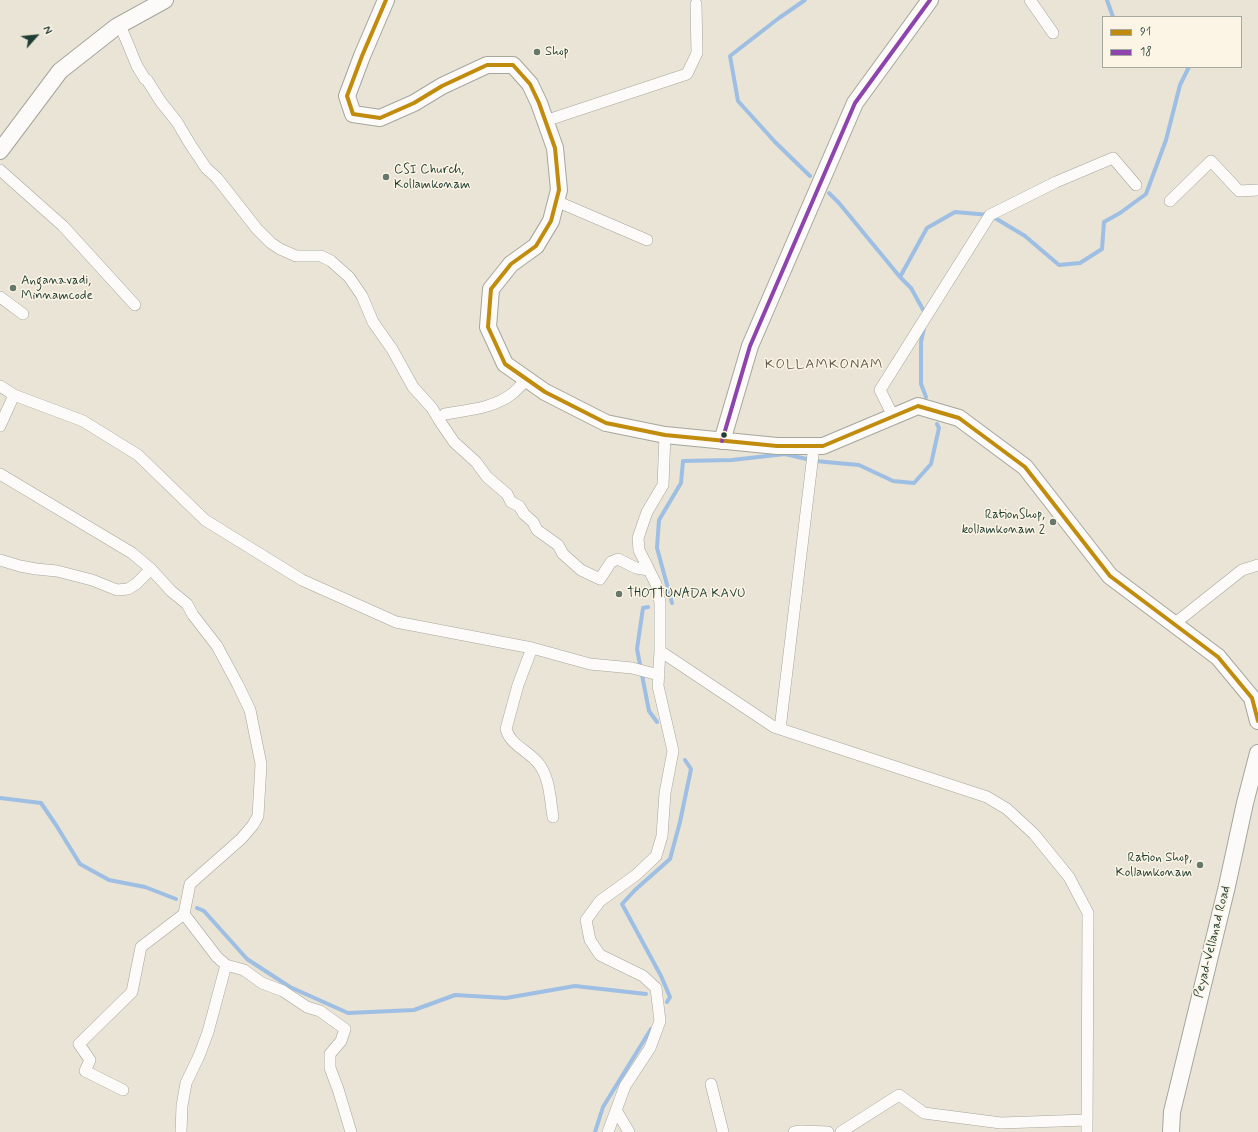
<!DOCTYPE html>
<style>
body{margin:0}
#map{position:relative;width:1258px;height:1132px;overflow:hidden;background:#e9e4d5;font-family:Mynerve,sans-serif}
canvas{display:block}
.legend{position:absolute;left:1102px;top:16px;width:140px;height:52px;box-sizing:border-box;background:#fcf5e5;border:1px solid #a4ab9e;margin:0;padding:5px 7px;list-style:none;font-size:12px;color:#1f3d34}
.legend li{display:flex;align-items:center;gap:8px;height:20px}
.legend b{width:20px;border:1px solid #a4ab9e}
.north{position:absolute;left:16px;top:16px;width:40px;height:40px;-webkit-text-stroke:3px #fcf5e5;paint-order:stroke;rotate:63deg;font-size:11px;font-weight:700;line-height:16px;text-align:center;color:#1f3d34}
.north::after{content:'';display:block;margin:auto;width:14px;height:18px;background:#1f3d34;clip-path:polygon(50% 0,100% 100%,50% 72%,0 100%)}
</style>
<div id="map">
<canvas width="1258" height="1132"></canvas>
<ul class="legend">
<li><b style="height:5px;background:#c18c0d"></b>91</li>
<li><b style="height:5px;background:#8e44ad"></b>18</li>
</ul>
<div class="north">N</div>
</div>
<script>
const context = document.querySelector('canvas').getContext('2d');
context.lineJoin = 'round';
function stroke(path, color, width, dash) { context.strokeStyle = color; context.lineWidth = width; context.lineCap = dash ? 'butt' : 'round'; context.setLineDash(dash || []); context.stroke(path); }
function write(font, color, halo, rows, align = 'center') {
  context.font = font + ' Mynerve,sans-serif'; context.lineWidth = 3; context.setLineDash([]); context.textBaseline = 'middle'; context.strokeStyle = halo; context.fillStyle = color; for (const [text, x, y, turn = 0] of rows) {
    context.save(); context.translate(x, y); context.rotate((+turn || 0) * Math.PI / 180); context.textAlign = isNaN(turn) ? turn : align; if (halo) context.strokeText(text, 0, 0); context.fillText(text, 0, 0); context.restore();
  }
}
stroke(new Path2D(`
 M 805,0 L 779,18 L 730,56 L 738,101 L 775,142 L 810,176
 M 1107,0 L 1113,17
 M 829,193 L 839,203 L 900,277
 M 926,315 L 911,288 L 900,277 L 927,228 L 955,212 L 990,215 L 1025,236 L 1059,265 L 1080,263 L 1102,249 L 1104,222 L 1120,213 L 1146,194 L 1166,140 L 1180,85 L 1189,67
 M 924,328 L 921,342 L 921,384 L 926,397
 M 672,603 L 657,548 L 659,520 L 681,483 L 683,461 L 732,460 L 785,454 L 815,461 L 859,465 L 893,481 L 914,483 L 931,464 L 939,428 L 937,424
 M 648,607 L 643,608 L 637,649 L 649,711 L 657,722
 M 0,798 L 41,803 L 56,825 L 80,864 L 109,880 L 145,887 L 176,899
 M 197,908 L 204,911 L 247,959 L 290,987 L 348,1013 L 414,1010 L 455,995 L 506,998 L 575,986 L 646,994
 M 667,1002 L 670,997 L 661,976 L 622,904 L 635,890 L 670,859 L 680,822 L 691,769 L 685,760
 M 595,1132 L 603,1107 L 651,1029`), '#9ebfe3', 4);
const minor = new Path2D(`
 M 1030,0 L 1053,33
 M 120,25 L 137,66 L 145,79 L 147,80 L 161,102 L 177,122 L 190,144 L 206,168 L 217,178 L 257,229 L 271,243 L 280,249 L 296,256 L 321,256 L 331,261 L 349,277 L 362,296 L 373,322 L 392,349 L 413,387 L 432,408 L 439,420 L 454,442 L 476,462 L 487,477 L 507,494 L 511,502 L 519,506 L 524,514 L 533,522 L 537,530 L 558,545 L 563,554 L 581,570 L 600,579 L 611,562 L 618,559 L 636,568 L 649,570
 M 545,121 L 687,74 L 697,53 L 696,4
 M 0,170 L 63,226 L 135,305
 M 556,201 L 647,240
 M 1170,201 L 1211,161 L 1239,191 L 1258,190
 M 0,297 L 23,314
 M 0,386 L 14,395 L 83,421 L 138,455 L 205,520 L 302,580 L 396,622 L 532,648 L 590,664 L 632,668 L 659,675
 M 445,414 C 468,410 495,408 513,393 C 518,389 522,384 527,379
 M 893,416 L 880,390 L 990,215 L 1056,182 L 1113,158 L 1136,185
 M 0,426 L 14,395
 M 0,474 L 132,553 L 151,569
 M 0,560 L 20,566 L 36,569 L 57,571 L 92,580 L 117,590 L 128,589 L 136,584 L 151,569 L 171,591 L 187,604 L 193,615 L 217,646 L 238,685 L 250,710 L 261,764 L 258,816 L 253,825 L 241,839 L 190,884 L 184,914 L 217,957 L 226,965 L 244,970 L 262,983 L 283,991 L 307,1007 L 320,1011 L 345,1029 L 341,1041 L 330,1054 L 330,1068 L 338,1089 L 351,1132
 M 1174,624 L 1242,570 L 1258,565
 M 532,648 L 518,685 L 506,729 C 510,745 529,751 539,764 C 550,779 550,799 553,817
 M 660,651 L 774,727 L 987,797 L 1007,809 L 1034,834 L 1069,877 L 1088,913 L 1087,1132
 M 780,729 L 814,446
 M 711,1084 L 723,1132
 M 123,1090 L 85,1071 L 90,1060 L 79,1044 L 132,992 L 141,947 L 184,914
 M 616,1110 L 629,1132
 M 181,1132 L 182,1106 L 186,1083 L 199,1056 L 208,1032 L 226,965
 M 608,1132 L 625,1086 L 650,1048 L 660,1021 L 656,988 L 643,976 L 600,955 L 590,940 L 586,920 L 600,901 L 636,875 L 656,856 L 662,836 L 665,793 L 673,751 L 658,686 L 660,651 L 660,602 L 656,584 L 639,550 L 638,538 L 647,512 L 663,485 L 665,435
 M 794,1132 L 801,1131 L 828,1132
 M 841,1132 L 899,1095 L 924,1113 L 1001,1123 L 1087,1120`);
const secondary = new Path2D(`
 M 386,0 L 362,56 L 347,96 L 353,114 L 380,118 L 414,103 L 442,86 L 487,65 L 513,65 L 530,84 L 539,103 L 555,148 L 559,190 L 551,221 L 536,246 L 511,264 L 491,289 L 488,327 L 505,364 L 545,392 L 606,423 L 665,435 L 777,446 L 823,446 L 918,406 L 959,418 L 1025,467 L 1110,576 L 1218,657 L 1252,698 L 1258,721
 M 0,151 L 60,71 L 116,27 L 165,0
 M 722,441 L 750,346 L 855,103 L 930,0
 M 1171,1132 L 1172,1112 L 1227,886 L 1245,803 L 1258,753`);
stroke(minor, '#a5a69c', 12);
stroke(secondary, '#a5a69c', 18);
stroke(minor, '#fcfbf9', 11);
stroke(secondary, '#fcfbf9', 16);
stroke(new Path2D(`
 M 386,0 L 362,56 L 347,96 L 353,114 L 380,118 L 414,103 L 442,86 L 487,65 L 513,65 L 530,84 L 539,103 L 555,148 L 559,190 L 551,221 L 536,246 L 511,264 L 491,289 L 488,327 L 505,364 L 545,392 L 606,423 L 665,435 L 777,446 L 823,446 L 918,406 L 959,418 L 1025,467 L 1110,576 L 1218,657 L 1252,698 L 1258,721`), '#c18c0d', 4);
stroke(new Path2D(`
 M 722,441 L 750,346 L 855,103 L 930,0`), '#8e44ad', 4);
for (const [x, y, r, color] of [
 [537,52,4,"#66776c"],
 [386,177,4,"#66776c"],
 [13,288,4,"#66776c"],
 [724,435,3.5,"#1f3d34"],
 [1053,522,4,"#66776c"],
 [619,594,4,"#66776c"],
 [1200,865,4,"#66776c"]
]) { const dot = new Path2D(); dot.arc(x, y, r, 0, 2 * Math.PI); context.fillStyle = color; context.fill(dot); stroke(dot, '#fcf5e5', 1.5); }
write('13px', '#1f3d34', '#fcf5e5', [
 ["Shop",545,52],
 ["CSI Church,",394,170],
 ["Kollamkonam",394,185],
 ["Anganavadi,",21,281],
 ["Minnamcode",21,296],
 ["RationShop,",1045,515,"right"],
 ["kollamkonam 2",1045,530,"right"],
 ["THOTTUNADA KAVU",627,594],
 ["Ration Shop,",1192,858,"right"],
 ["Kollamkonam",1192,873,"right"]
], 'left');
write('13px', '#1f3d34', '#fcf5e5', [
 ["Peyad-Vellanad Road",1213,942,-76]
]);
context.letterSpacing = '1px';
write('14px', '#645b4f', '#fcf5e5', [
 ["KOLLAMKONAM",824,365]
]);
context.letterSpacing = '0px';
</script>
